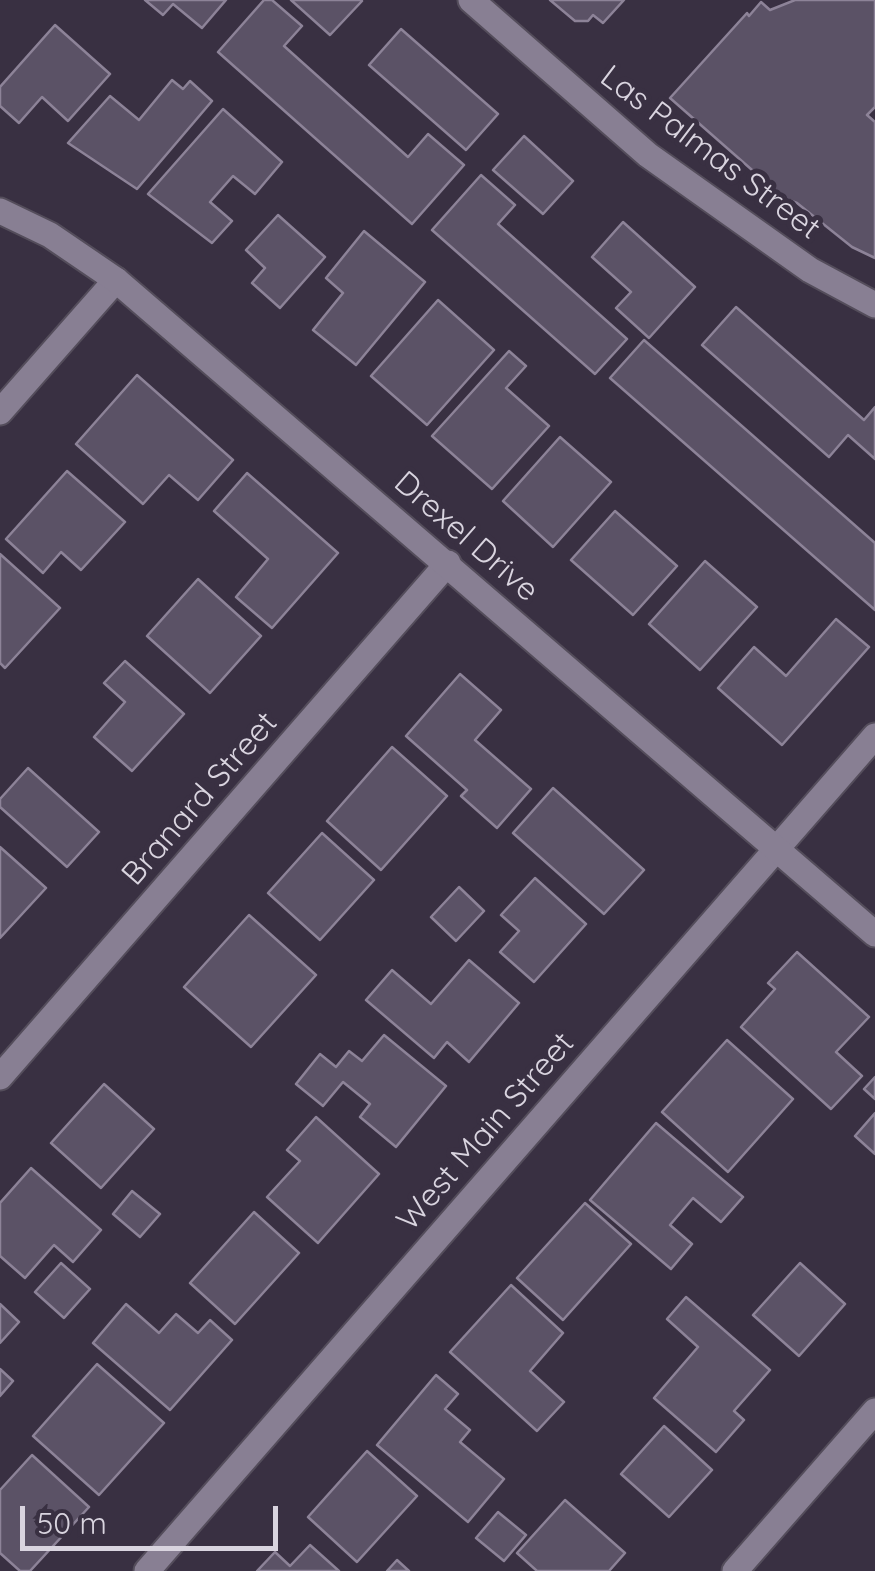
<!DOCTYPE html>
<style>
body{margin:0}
#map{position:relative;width:875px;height:1571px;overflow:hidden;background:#393042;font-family:Quicksand,sans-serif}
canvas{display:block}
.scale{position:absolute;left:20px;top:1506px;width:258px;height:45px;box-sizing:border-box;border:5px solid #d9d4df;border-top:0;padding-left:12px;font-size:30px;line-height:35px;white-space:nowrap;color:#d9d4df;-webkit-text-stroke:8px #393042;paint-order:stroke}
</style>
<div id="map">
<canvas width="875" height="1571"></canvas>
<div class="scale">50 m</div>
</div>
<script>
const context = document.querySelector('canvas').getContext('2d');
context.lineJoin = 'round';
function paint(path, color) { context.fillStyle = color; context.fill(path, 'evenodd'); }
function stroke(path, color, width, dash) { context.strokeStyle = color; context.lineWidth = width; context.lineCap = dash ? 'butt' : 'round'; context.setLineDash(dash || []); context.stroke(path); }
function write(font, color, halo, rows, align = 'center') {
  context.font = font + ' Quicksand,sans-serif'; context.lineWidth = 10; context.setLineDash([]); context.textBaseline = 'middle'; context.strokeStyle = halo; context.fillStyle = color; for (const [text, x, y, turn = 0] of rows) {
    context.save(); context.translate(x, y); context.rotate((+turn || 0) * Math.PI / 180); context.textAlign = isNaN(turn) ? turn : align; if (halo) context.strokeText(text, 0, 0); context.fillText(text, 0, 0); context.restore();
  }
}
const building = new Path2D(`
 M 145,0 L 226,0 L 202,28 L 173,4 L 163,15 Z
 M 264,0 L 272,0 L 302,26 L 284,46 L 408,157 L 428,134 L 464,165 L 412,224 L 218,52 Z
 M 291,0 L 361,0 L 362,1 L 330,35 Z
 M 550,0 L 624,0 L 603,23 L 593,15 L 588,21 L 575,21 Z
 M 795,0 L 875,0 L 875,107 L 867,115 L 875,122 L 875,258 L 852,247 L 797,203 L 784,198 L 670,98 L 747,13 L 749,16 L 761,2 L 770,10 Z
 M 55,25 L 110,74 L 68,121 L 42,97 L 19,123 L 0,106 L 0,87 Z
 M 401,29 L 498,114 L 466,150 L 369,65 Z
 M 172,80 L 183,89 L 190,81 L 212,101 L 137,189 L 68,143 L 110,96 L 139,120 Z
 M 223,109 L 282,162 L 255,194 L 233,176 L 210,202 L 232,221 L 212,243 L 148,194 Z
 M 524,136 L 573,181 L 543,214 L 493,170 Z
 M 481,175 L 515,205 L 498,224 L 627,339 L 595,374 L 432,230 Z
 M 278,215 L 325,257 L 280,308 L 252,283 L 265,268 L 246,250 Z
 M 623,222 L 695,287 L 649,338 L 616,308 L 631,292 L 592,257 Z
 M 364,231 L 425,282 L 356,365 L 313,330 L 343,293 L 326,278 Z
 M 438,300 L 494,350 L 427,425 L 371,376 Z
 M 736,307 L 864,420 L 875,407 L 875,459 L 848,435 L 829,457 L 702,345 Z
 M 644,340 L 875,543 L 875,610 L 610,378 Z
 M 509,351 L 526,366 L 506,388 L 549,426 L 492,489 L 432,436 Z
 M 137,375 L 233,460 L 198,500 L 169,475 L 143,504 L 76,444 Z
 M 560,437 L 611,482 L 553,547 L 503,501 Z
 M 67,471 L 125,522 L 81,570 L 61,552 L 43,573 L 6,539 Z
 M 247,473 L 338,553 L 272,628 L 236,597 L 268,559 L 214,511 Z
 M 615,511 L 677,566 L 633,615 L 571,560 Z
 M 0,554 L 60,608 L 5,668 L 0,663 Z
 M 705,561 L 757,607 L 700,670 L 649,624 Z
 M 198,579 L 261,636 L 210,693 L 147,636 Z
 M 836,619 L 869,647 L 782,745 L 718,688 L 754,647 L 786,676 Z
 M 125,661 L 184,714 L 132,771 L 94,737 L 125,702 L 104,683 Z
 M 460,674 L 501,710 L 475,740 L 531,789 L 497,828 L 461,796 L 467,790 L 406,736 Z
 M 392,747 L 447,796 L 381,870 L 327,821 Z
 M 28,768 L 99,832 L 67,867 L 0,807 L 0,799 Z
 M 553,788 L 644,870 L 604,914 L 513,833 Z
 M 322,833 L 374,880 L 320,940 L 268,893 Z
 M 0,847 L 46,888 L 0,938 Z
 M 535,878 L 586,924 L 534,982 L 500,952 L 519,931 L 501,915 Z
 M 459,887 L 484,911 L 456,941 L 431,917 Z
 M 249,915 L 316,975 L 251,1047 L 184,987 Z
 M 797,952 L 869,1017 L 836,1052 L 862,1076 L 831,1109 L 741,1027 L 775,989 L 768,983 Z
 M 469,960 L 519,1003 L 469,1062 L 447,1042 L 434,1058 L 366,1000 L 392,970 L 431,1004 Z
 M 384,1035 L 446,1086 L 396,1147 L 360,1117 L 370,1104 L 343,1082 L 323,1106 L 296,1084 L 320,1054 L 336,1067 L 349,1051 L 362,1061 Z
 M 727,1040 L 793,1099 L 728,1172 L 662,1112 Z
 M 875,1077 L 875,1099 L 864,1089 Z
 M 104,1084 L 154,1129 L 101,1188 L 51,1143 Z
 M 875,1113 L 875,1154 L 855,1136 Z
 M 316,1117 L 379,1174 L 318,1243 L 267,1197 L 300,1161 L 287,1150 Z
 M 656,1123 L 743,1197 L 721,1222 L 693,1198 L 670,1225 L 692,1244 L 671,1269 L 590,1200 Z
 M 31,1168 L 101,1230 L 73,1262 L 54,1245 L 25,1278 L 0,1256 L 0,1203 Z
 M 132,1191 L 160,1214 L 140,1237 L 113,1214 Z
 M 585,1203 L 631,1244 L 563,1320 L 517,1278 Z
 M 254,1212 L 299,1253 L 235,1324 L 190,1283 Z
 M 61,1263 L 90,1289 L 64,1318 L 35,1292 Z
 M 800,1263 L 845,1304 L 799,1356 L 753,1315 Z
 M 511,1285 L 563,1333 L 530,1371 L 564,1402 L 537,1431 L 450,1352 Z
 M 686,1297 L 770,1370 L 734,1411 L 744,1420 L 716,1452 L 654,1398 L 698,1347 L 667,1319 Z
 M 0,1304 L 19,1322 L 0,1343 Z
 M 126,1304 L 159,1333 L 176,1314 L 198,1333 L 210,1320 L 232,1340 L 170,1410 L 93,1343 Z
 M 97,1364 L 164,1423 L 99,1495 L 33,1436 Z
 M 0,1369 L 13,1381 L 0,1396 Z
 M 436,1375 L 458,1394 L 445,1409 L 470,1430 L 460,1442 L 504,1479 L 468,1522 L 377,1445 Z
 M 664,1426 L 712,1470 L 669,1517 L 621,1474 Z
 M 367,1451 L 417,1496 L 357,1562 L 308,1517 Z
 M 32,1455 L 89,1507 L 30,1571 L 20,1571 L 0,1553 L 0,1490 Z
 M 565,1500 L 625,1553 L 609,1571 L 537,1571 L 517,1553 Z
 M 498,1512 L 526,1535 L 504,1561 L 476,1538 Z
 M 310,1545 L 339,1571 L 257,1571 L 275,1552 L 290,1566 Z
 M 397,1560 L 409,1571 L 387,1571 Z`);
paint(building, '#5b5266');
stroke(building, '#8d8398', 2.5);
const minor = new Path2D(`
 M 471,0 L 648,155 L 810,270 L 875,305
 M 0,412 L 116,280
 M 0,1077 L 448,563
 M 147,1571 L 875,736
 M 735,1571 L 875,1411`);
const tertiary = new Path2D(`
 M 0,211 L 50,235 L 116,280 L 875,934`);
stroke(minor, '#544d5b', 29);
stroke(tertiary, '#544d5b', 29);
stroke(minor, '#887f93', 25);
stroke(tertiary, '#887f93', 25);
write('32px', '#d9d4df', '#393042', [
 ["Las Palmas Street",710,153,37],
 ["Drexel Drive",466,537,41],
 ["Branard Street",200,799,-49],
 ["West Main Street",486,1132,-49]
]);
</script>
